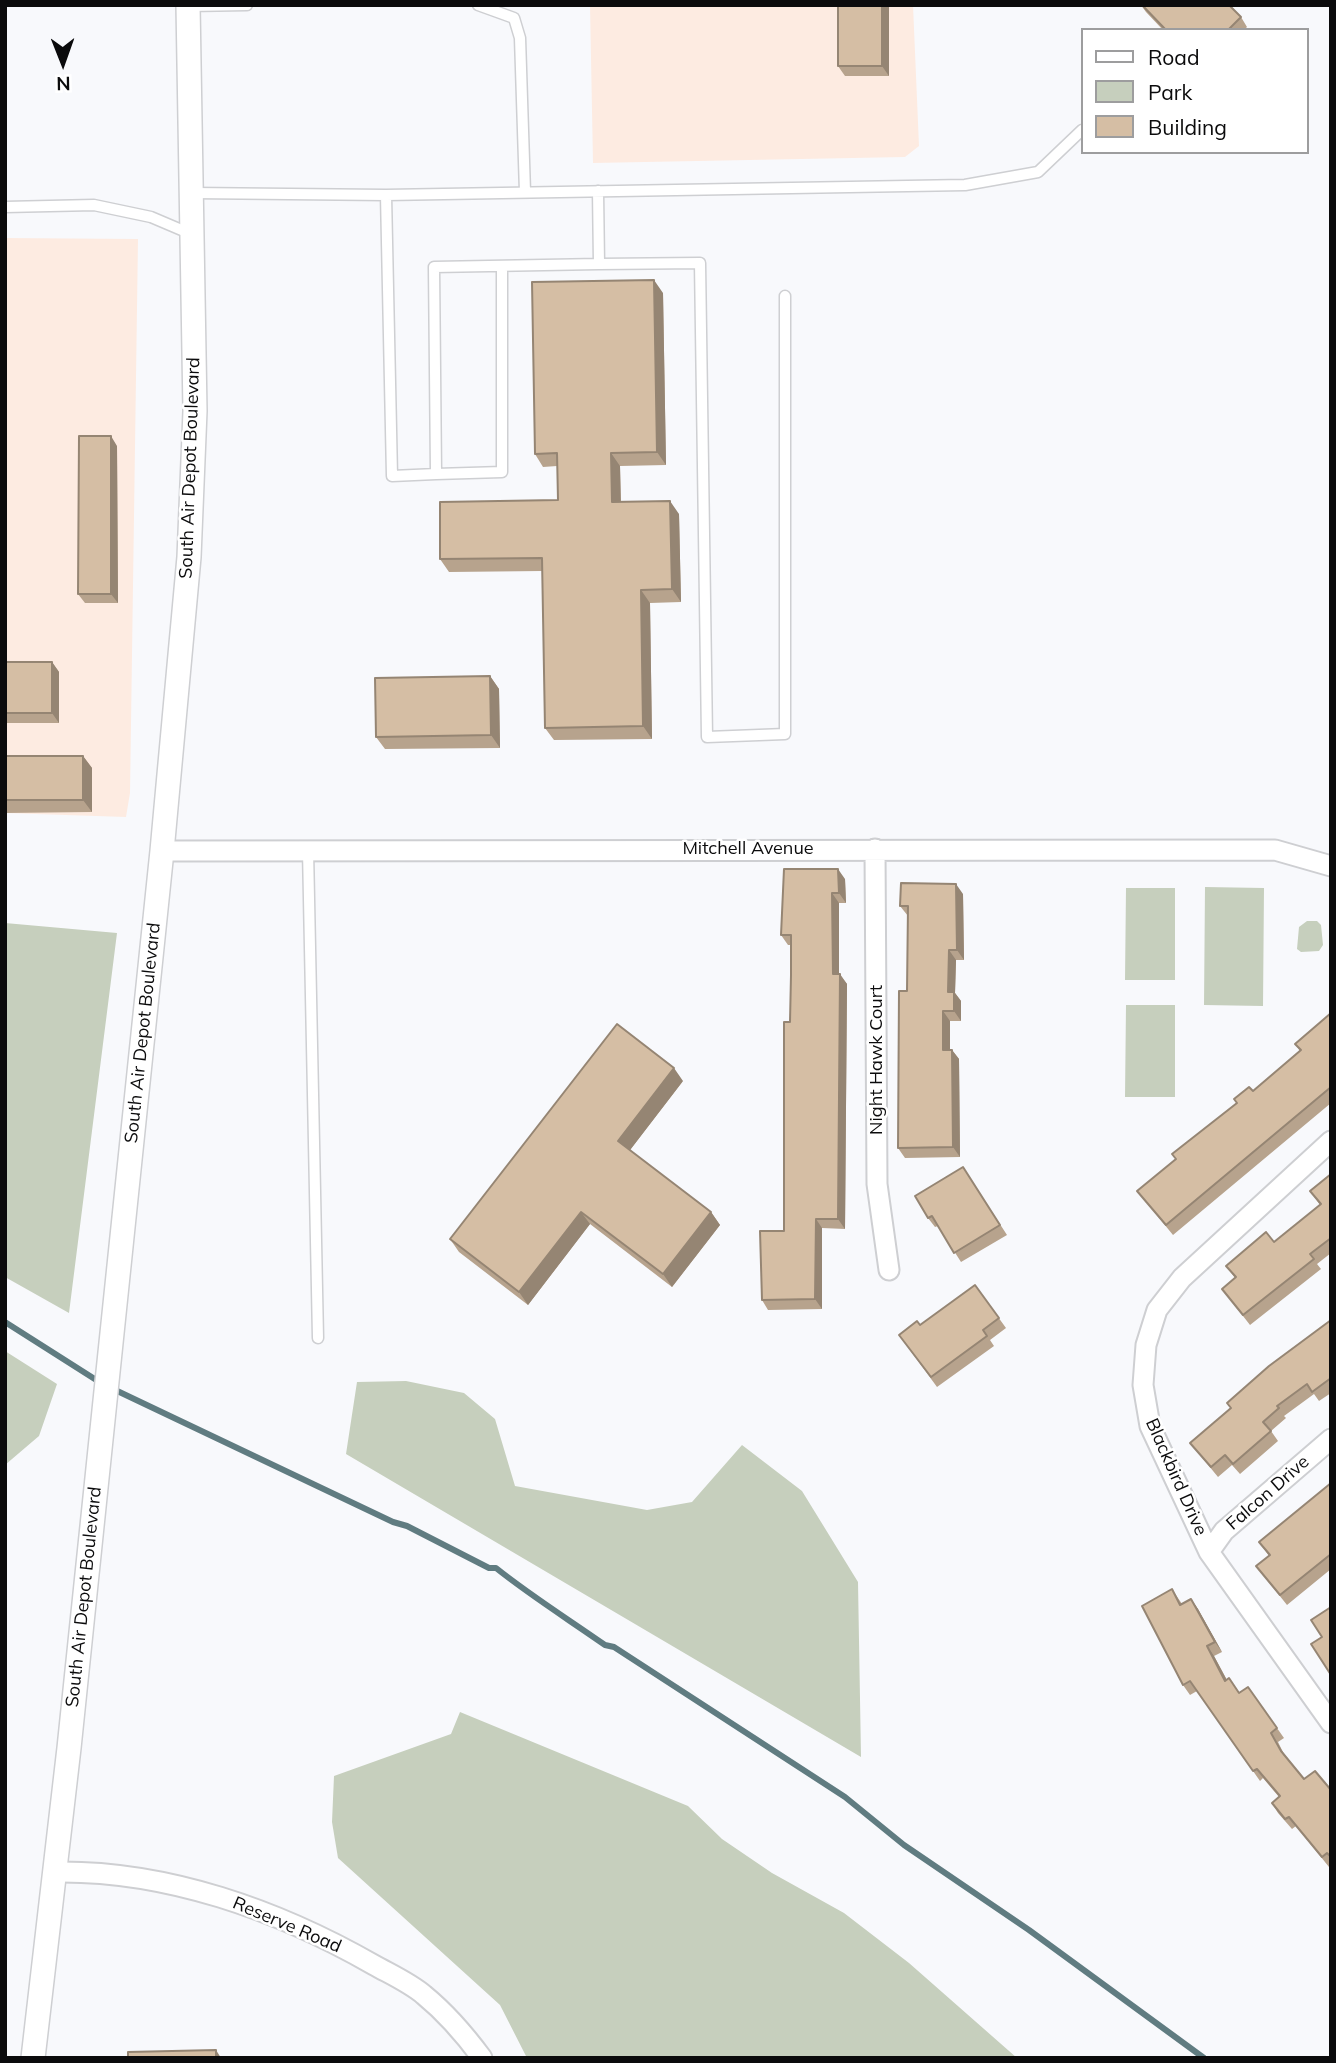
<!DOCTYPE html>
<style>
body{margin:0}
#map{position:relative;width:1336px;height:2063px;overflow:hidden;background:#f8f9fc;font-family:Mulish,sans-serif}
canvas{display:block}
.frame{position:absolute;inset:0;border:7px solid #0b0b0c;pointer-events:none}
.legend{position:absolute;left:1081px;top:28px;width:228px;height:126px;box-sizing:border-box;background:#fff;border:2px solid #9d9d9e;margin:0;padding:9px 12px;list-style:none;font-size:21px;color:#0b0b0c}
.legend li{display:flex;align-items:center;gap:14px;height:35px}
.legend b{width:35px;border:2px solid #9d9d9e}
.north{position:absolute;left:28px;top:28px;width:70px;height:70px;-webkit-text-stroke:5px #fff;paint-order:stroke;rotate:179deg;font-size:19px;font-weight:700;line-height:28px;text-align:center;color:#0b0b0c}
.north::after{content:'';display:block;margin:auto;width:24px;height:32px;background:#0b0b0c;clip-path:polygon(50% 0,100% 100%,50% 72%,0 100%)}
</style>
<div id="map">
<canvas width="1336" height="2063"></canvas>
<div class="frame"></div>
<ul class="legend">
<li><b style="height:9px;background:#fff"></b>Road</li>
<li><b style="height:19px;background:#c6cfbd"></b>Park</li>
<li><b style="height:19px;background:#d5bea4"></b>Building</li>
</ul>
<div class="north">N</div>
</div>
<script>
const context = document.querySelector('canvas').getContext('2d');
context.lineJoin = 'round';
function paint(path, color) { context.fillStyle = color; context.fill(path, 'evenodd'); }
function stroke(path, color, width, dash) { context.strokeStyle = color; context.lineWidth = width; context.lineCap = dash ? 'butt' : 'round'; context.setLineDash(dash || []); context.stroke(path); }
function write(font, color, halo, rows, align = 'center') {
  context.font = font + ' Mulish,sans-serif'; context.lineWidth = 5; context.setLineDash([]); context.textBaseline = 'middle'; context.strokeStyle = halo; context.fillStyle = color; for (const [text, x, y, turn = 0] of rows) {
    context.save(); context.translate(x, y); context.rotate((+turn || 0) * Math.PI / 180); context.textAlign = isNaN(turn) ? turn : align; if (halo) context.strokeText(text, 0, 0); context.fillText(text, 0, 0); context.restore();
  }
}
paint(new Path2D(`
 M 590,5 L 913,5 L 919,146 L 905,157 L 593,163 Z
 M 5,238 L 138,239 L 130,793 L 126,817 L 5,813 Z`), '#fdebe1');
paint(new Path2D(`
 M 1205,887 L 1264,888 L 1263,1006 L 1204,1005 Z
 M 1126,888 L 1175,888 L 1175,980 L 1125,980 Z
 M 1307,921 L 1317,921 L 1321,925 L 1323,945 L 1319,951 L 1301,952 L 1297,949 L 1299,927 Z
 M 5,923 L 117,933 L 69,1313 L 5,1277 Z
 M 1126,1005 L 1175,1005 L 1175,1097 L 1125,1097 Z
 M 5,1351 L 57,1384 L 39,1436 L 5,1465 Z
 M 406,1381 L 464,1393 L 495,1419 L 515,1486 L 647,1510 L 692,1502 L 742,1445 L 802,1491 L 858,1582 L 861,1757 L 346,1454 L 357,1382 Z
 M 460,1712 L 688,1806 L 722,1839 L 772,1873 L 844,1913 L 909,1963 L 1017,2058 L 527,2058 L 500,2005 L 338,1858 L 332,1822 L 334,1776 L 451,1734 Z`), '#c6cfbd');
stroke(new Path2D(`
 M 5,1322 L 101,1383
 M 111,1388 L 393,1522 L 407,1526 L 489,1568 L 496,1568 C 531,1596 568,1619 605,1645 L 614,1647 L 845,1797 L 904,1845 L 1029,1930 L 1204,2058`), '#607c81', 6);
const service = new Path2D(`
 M 478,5 L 514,18 L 520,38 L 525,192
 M 188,6 L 247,5
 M 192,193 L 386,195 L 965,185 L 1038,172 L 1082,130
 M 386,195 L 392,476 L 436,474 L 434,267 L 599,264 L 598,191
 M 5,207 L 94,205 L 151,217 L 191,234
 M 599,264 L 700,263 L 707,737 L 785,734 L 785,296
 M 436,474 L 502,472 L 502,266
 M 308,850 L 318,1338`);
const minor = new Path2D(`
 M 875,849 L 877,1184 L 889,1270
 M 162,851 L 1275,850 L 1331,866
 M 1331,1141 L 1182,1278 L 1157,1310 L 1146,1345 L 1143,1385 L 1150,1426 L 1209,1552 L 1331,1723
 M 1209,1552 L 1224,1531 L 1331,1439
 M 54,1872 C 166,1870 278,1910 374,1965 C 390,1974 410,1983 424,1995 C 446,2013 465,2035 482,2058`);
const tertiary = new Path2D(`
 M 33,2058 L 69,1748 L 162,851 L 189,557 L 195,411 L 188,5`);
stroke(service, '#cecfd2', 13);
stroke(minor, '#cecfd2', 23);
stroke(tertiary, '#cecfd2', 26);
stroke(service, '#fff', 10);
stroke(minor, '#fff', 19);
stroke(tertiary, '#fff', 23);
paint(new Path2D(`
 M 889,5 L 889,76 L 845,76 L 838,66 Z
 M 1141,5 L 1229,5 L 1241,17 L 1247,27 L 1244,30 L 1163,30 L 1146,12 Z
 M 663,293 L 666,465 L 620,466 L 621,502 L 679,514 L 681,602 L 650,603 L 652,739 L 554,740 L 545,728 L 542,571 L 449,572 L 440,559 L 558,500 L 557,466 L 543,467 L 535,454 Z
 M 117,446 L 118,603 L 85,603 L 78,594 Z
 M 5,662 L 52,662 L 59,672 L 59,723 L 5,723 Z
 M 490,676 L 499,689 L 500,748 L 385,749 L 376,737 Z
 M 5,756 L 83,756 L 92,768 L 92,812 L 5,813 Z
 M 845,879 L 846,903 L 839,903 L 839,974 L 847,984 L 845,1229 L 822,1228 L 822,1309 L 768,1310 L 762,1300 L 784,1231 L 791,975 L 791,945 L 788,945 L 781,935 Z
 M 963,894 L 964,960 L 956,960 L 955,993 L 961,1001 L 961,1021 L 950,1021 L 950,1050 L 952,1050 L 959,1059 L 960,1157 L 905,1158 L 898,1148 L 907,991 L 908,916 L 900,906 Z
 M 1331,1013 L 1331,1103 L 1173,1235 L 1137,1191 L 1176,1159 L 1300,1051 L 1295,1044 Z
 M 683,1081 L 630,1150 L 711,1212 L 720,1225 L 672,1287 L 590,1224 L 528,1305 L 459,1252 L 450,1239 Z
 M 963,1167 L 1007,1235 L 961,1262 L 938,1226 L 935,1227 L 928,1218 Z
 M 1331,1174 L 1331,1253 L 1317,1264 L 1321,1269 L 1250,1325 L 1222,1289 L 1235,1278 L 1226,1266 L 1274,1242 L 1320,1205 L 1310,1191 Z
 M 975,1285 L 1006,1328 L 990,1340 L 994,1346 L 937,1387 L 899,1335 L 920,1325 Z
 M 1331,1320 L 1331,1393 L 1319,1401 L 1314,1394 L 1284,1416 L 1286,1418 L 1271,1431 L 1278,1441 L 1240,1474 L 1232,1465 L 1218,1477 L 1190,1443 L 1231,1408 L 1227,1403 Z
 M 1331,1483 L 1331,1569 L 1287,1605 L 1256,1566 L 1269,1556 L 1259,1542 Z
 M 1172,1589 L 1182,1604 L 1191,1599 L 1198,1609 L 1222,1652 L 1214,1656 L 1227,1680 L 1239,1693 L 1248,1687 L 1284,1738 L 1278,1742 L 1285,1756 L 1304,1779 L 1331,1790 L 1331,1865 L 1329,1867 L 1296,1826 L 1292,1829 L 1278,1813 L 1272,1803 L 1279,1797 L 1263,1778 L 1260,1781 L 1197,1691 L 1190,1695 L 1183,1685 Z`), '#b7a38d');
paint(new Path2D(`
 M 882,5 L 889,5 L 889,76 L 882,66 Z
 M 654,280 L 663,293 L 666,465 L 657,452 Z
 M 111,436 L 117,446 L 118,603 L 111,594 Z
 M 611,453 L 620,466 L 621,515 L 612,502 Z
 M 670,501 L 679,514 L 681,602 L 672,589 Z
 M 641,590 L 650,603 L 652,739 L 643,726 Z
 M 52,662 L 59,672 L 59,723 L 52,713 Z
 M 490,676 L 499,689 L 500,748 L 491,735 Z
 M 83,756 L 92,768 L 92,812 L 83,800 Z
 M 838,869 L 845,879 L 846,903 L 839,893 Z
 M 956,884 L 963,894 L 964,960 L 957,950 Z
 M 832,893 L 839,903 L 839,984 L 833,974 Z
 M 949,950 L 956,960 L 955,993 L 961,1001 L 961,1021 L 954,1011 L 948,992 Z
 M 840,974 L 847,984 L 845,1229 L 838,1219 Z
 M 943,1011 L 950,1021 L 950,1059 L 943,1050 Z
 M 952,1050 L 959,1059 L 960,1157 L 953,1147 Z
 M 674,1068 L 683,1081 L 627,1154 L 618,1141 Z
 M 581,1212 L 590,1224 L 528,1305 L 519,1292 Z
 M 711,1212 L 720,1225 L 672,1287 L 663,1274 Z
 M 816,1219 L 822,1228 L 822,1309 L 815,1299 Z
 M 1191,1599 L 1198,1609 L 1222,1652 L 1215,1642 Z
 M 1207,1646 L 1214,1656 L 1232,1690 L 1225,1681 Z
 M 216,2050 L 221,2058 L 216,2058 Z`), '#958573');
const building = new Path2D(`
 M 838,5 L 882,5 L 882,66 L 838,66 Z
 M 1142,5 L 1229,5 L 1241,17 L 1228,30 L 1166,30 Z
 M 654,280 L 657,452 L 611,453 L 612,502 L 670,501 L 672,589 L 641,590 L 643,726 L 545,728 L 542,558 L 440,559 L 440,502 L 558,500 L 557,453 L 535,454 L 532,282 Z
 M 79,436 L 111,436 L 111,594 L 78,594 Z
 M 5,662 L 52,662 L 52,713 L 5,713 Z
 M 490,676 L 491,735 L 376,737 L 375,678 Z
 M 5,756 L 83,756 L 83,800 L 5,800 Z
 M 784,869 L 838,869 L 839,893 L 832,893 L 833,974 L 840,974 L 838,1219 L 816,1219 L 815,1299 L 762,1300 L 760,1231 L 784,1231 L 784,1022 L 790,1022 L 791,975 L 791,935 L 781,935 Z
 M 901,883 L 956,884 L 957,950 L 949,950 L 948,992 L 954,992 L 954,1011 L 943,1011 L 943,1050 L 952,1050 L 953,1147 L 898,1148 L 899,991 L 907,991 L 908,906 L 900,906 Z
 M 1331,1013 L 1331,1087 L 1166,1225 L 1137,1191 L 1176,1159 L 1172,1154 L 1237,1103 L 1234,1099 L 1249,1087 L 1253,1091 L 1301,1050 L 1295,1044 Z
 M 617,1024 L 674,1068 L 618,1141 L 711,1212 L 663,1274 L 581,1212 L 519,1292 L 450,1239 Z
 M 963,1167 L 1000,1225 L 954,1253 L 932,1216 L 928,1218 L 915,1196 Z
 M 1331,1174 L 1331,1238 L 1310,1254 L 1314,1259 L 1243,1315 L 1222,1289 L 1236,1277 L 1226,1266 L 1266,1232 L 1274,1242 L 1321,1204 L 1310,1191 Z
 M 975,1285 L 999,1318 L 983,1330 L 987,1336 L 931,1377 L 899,1335 L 917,1321 L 920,1325 Z
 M 1331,1320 L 1331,1378 L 1312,1392 L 1307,1384 L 1277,1406 L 1279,1408 L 1263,1422 L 1271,1431 L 1233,1464 L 1225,1455 L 1211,1467 L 1190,1443 L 1231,1408 L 1227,1403 L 1269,1366 Z
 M 1331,1483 L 1331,1554 L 1280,1595 L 1256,1566 L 1270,1555 L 1259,1542 Z
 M 1172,1589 L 1180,1605 L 1191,1599 L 1215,1642 L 1207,1646 L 1225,1681 L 1229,1678 L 1239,1693 L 1248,1687 L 1277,1728 L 1271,1733 L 1281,1751 L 1304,1779 L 1315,1771 L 1331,1790 L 1331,1857 L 1327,1853 L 1322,1857 L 1289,1817 L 1285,1819 L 1272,1803 L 1280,1796 L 1257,1769 L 1253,1771 L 1190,1681 L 1183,1685 L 1142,1606 Z
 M 1331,1607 L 1331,1675 L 1311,1644 L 1322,1637 L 1311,1620 Z
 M 216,2050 L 216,2058 L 128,2058 L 128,2052 Z`);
paint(building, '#d5bea4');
stroke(building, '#958573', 2);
write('18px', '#0b0b0c', '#fff', [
 ["South Air Depot Boulevard",190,468,-88],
 ["Mitchell Avenue",748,849],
 ["South Air Depot Boulevard",143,1033,-84],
 ["Night Hawk Court",877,1060,-90],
 ["Blackbird Drive",1176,1477,66],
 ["Falcon Drive",1268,1493,-41],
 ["South Air Depot Boulevard",84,1597,-84],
 ["Reserve Road",287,1925,23]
]);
</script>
